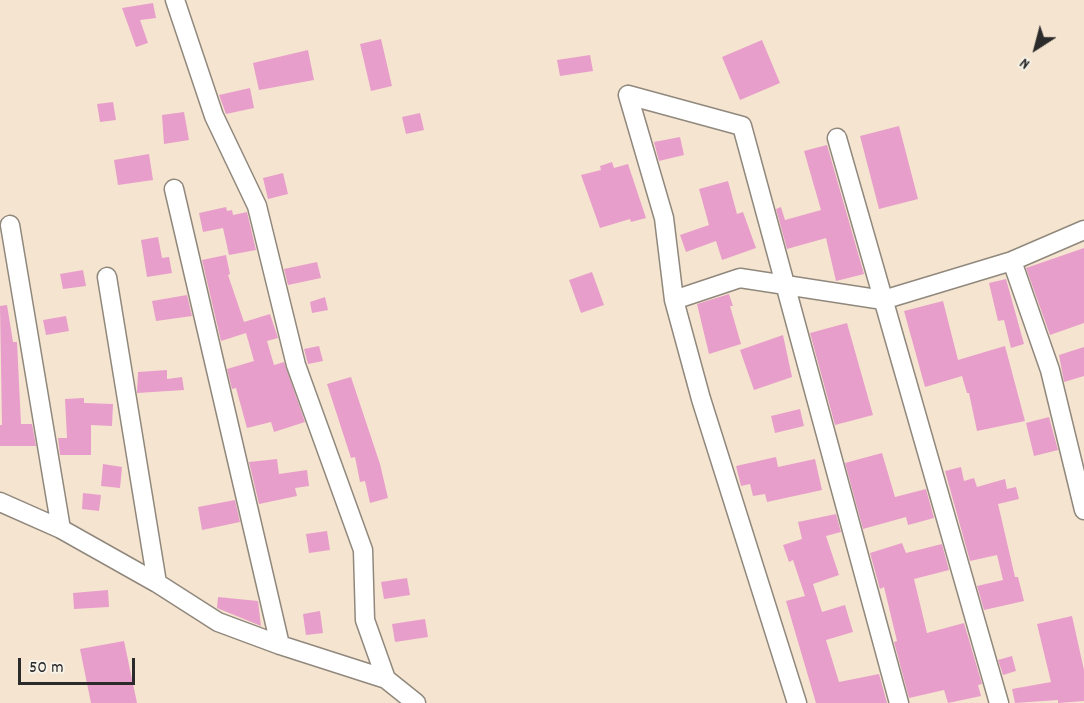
<!DOCTYPE html>
<style>
body{margin:0}
#map{position:relative;width:1084px;height:703px;overflow:hidden;background:#f5e4cf;font-family:Dekko,sans-serif}
canvas{display:block}
.north{position:absolute;left:1006px;top:18px;width:60px;height:60px;-webkit-text-stroke:4px #f7f3e8;paint-order:stroke;rotate:216deg;font-size:16px;font-weight:700;line-height:24px;text-align:center;color:#2b2b2b}
.north::after{content:'';display:block;margin:auto;width:21px;height:27px;background:#2b2b2b;clip-path:polygon(50% 0,100% 100%,50% 72%,0 100%)}
.scale{position:absolute;left:18px;top:658px;width:117px;height:27px;box-sizing:border-box;border:3px solid #2b2b2b;border-top:0;padding-left:8px;font-size:18px;line-height:21px;white-space:nowrap;color:#2b2b2b;-webkit-text-stroke:4px #f7f3e8;paint-order:stroke}
</style>
<div id="map">
<canvas width="1084" height="703"></canvas>
<div class="north">N</div>
<div class="scale">50 m</div>
</div>
<script>
const context = document.querySelector('canvas').getContext('2d');
context.lineJoin = 'round';
function paint(path, color) { context.fillStyle = color; context.fill(path, 'evenodd'); }
function stroke(path, color, width, dash) { context.strokeStyle = color; context.lineWidth = width; context.lineCap = dash ? 'butt' : 'round'; context.setLineDash(dash || []); context.stroke(path); }
paint(new Path2D(`
 M 153,3 L 156,18 L 140,20 L 148,43 L 136,47 L 122,8 Z
 M 381,39 L 392,86 L 371,91 L 360,44 Z
 M 762,40 L 780,83 L 740,100 L 722,57 Z
 M 308,50 L 314,80 L 259,90 L 253,63 Z
 M 590,55 L 593,71 L 560,76 L 557,60 Z
 M 250,88 L 254,108 L 226,114 L 219,95 Z
 M 113,102 L 116,120 L 100,122 L 97,104 Z
 M 184,112 L 189,140 L 164,144 L 162,115 Z
 M 420,113 L 424,130 L 406,134 L 402,117 Z
 M 899,126 L 918,199 L 879,209 L 860,136 Z
 M 680,137 L 684,155 L 659,161 L 654,142 Z
 M 827,145 L 864,274 L 836,281 L 826,238 L 787,249 L 776,209 L 781,207 L 785,220 L 821,210 L 804,151 Z
 M 149,154 L 153,180 L 118,185 L 114,160 Z
 M 612,162 L 614,168 L 628,164 L 646,218 L 631,222 L 630,219 L 600,228 L 581,175 L 601,170 L 600,166 Z
 M 283,173 L 288,194 L 268,199 L 263,178 Z
 M 728,181 L 737,214 L 743,212 L 756,248 L 722,260 L 716,241 L 686,252 L 680,235 L 709,225 L 699,189 Z
 M 226,207 L 227,211 L 232,210 L 233,215 L 247,212 L 256,250 L 229,255 L 223,228 L 203,232 L 199,213 Z
 M 158,237 L 162,258 L 169,257 L 172,273 L 147,277 L 141,240 Z
 M 1084,248 L 1084,323 L 1050,335 L 1026,268 Z
 M 226,255 L 230,274 L 228,275 L 244,322 L 270,314 L 278,338 L 267,341 L 274,365 L 284,362 L 305,422 L 274,432 L 271,422 L 247,428 L 236,388 L 232,389 L 227,369 L 254,361 L 246,333 L 221,341 L 202,260 Z
 M 317,262 L 321,278 L 288,285 L 284,269 Z
 M 83,270 L 86,286 L 63,289 L 60,274 Z
 M 592,272 L 604,305 L 581,313 L 569,280 Z
 M 1006,279 L 1024,344 L 1011,348 L 1004,320 L 998,321 L 989,283 Z
 M 729,294 L 733,306 L 730,306 L 741,344 L 709,354 L 697,304 Z
 M 187,295 L 192,316 L 156,321 L 152,301 Z
 M 325,297 L 328,310 L 312,313 L 310,302 Z
 M 943,301 L 958,360 L 1005,346 L 1025,421 L 977,431 L 969,393 L 967,393 L 962,376 L 925,387 L 904,311 Z
 M 7,305 L 13,342 L 17,342 L 21,424 L 32,424 L 36,446 L 0,446 L 0,425 L 2,425 L 0,306 Z
 M 66,316 L 69,331 L 46,335 L 43,320 Z
 M 847,323 L 873,415 L 835,425 L 810,333 Z
 M 783,335 L 792,377 L 754,390 L 740,350 Z
 M 319,346 L 323,361 L 308,364 L 304,349 Z
 M 1084,347 L 1084,376 L 1064,382 L 1059,355 Z
 M 167,370 L 167,379 L 182,377 L 184,390 L 137,393 L 138,372 Z
 M 351,377 L 380,464 L 388,498 L 370,503 L 365,481 L 360,482 L 355,457 L 351,458 L 327,384 Z
 M 84,398 L 84,403 L 113,404 L 112,426 L 91,425 L 91,455 L 60,455 L 58,438 L 67,438 L 65,399 Z
 M 800,409 L 804,426 L 775,433 L 771,416 Z
 M 1049,417 L 1058,450 L 1034,456 L 1026,423 Z
 M 882,453 L 895,497 L 926,489 L 934,518 L 908,525 L 906,517 L 863,529 L 845,463 Z
 M 776,457 L 778,467 L 815,459 L 822,490 L 767,502 L 765,494 L 753,496 L 750,484 L 741,486 L 736,466 Z
 M 277,459 L 279,474 L 307,470 L 309,486 L 295,488 L 297,496 L 259,504 L 249,462 Z
 M 103,464 L 122,467 L 120,488 L 101,486 Z
 M 961,467 L 964,481 L 974,478 L 977,487 L 1005,479 L 1007,489 L 1016,487 L 1019,499 L 998,504 L 1015,577 L 1018,577 L 1024,601 L 984,610 L 977,586 L 1003,580 L 997,555 L 970,561 L 945,471 Z
 M 83,493 L 101,495 L 99,511 L 82,509 Z
 M 235,500 L 240,522 L 202,530 L 198,507 Z
 M 836,514 L 841,532 L 826,536 L 839,575 L 813,584 L 822,612 L 845,605 L 853,632 L 826,640 L 839,682 L 879,674 L 887,703 L 816,703 L 786,601 L 805,596 L 793,560 L 789,562 L 783,545 L 802,539 L 798,522 Z
 M 327,531 L 330,550 L 309,553 L 306,534 Z
 M 902,543 L 906,553 L 942,544 L 949,570 L 914,579 L 927,633 L 964,623 L 982,684 L 978,685 L 981,696 L 948,703 L 944,690 L 909,698 L 894,642 L 897,641 L 884,587 L 880,589 L 870,553 Z
 M 407,578 L 410,595 L 384,599 L 381,582 Z
 M 108,590 L 109,607 L 74,609 L 73,593 Z
 M 218,597 L 258,601 L 261,626 L 217,608 Z
 M 320,611 L 323,633 L 306,635 L 303,614 Z
 M 1072,616 L 1084,670 L 1084,701 L 1058,703 L 1058,700 L 1015,703 L 1012,689 L 1051,682 L 1037,624 Z
 M 425,619 L 428,637 L 395,642 L 392,624 Z
 M 124,641 L 137,703 L 91,703 L 80,649 Z
 M 1012,656 L 1016,671 L 1003,675 L 998,660 Z`), '#e89ecb');
const street = new Path2D(`
 M 175,0 L 214,116 L 257,206 L 296,365 L 363,550 L 365,620 L 386,679
 M 628,95 L 742,126 L 899,703
 M 628,95 L 664,218 L 674,300 L 701,399 L 797,703
 M 837,138 L 999,703
 M 174,189 L 280,645
 M 10,225 L 61,529
 M 1012,261 L 1050,370 L 1084,510
 M 107,277 L 157,583
 M 674,300 L 740,278 L 883,300 L 1012,261 L 1084,230
 M 0,502 L 61,529 L 157,583 L 218,622 L 280,645 L 386,679 L 416,703`);
stroke(street, '#90887d', 21);
stroke(street, '#fff', 18);
</script>
